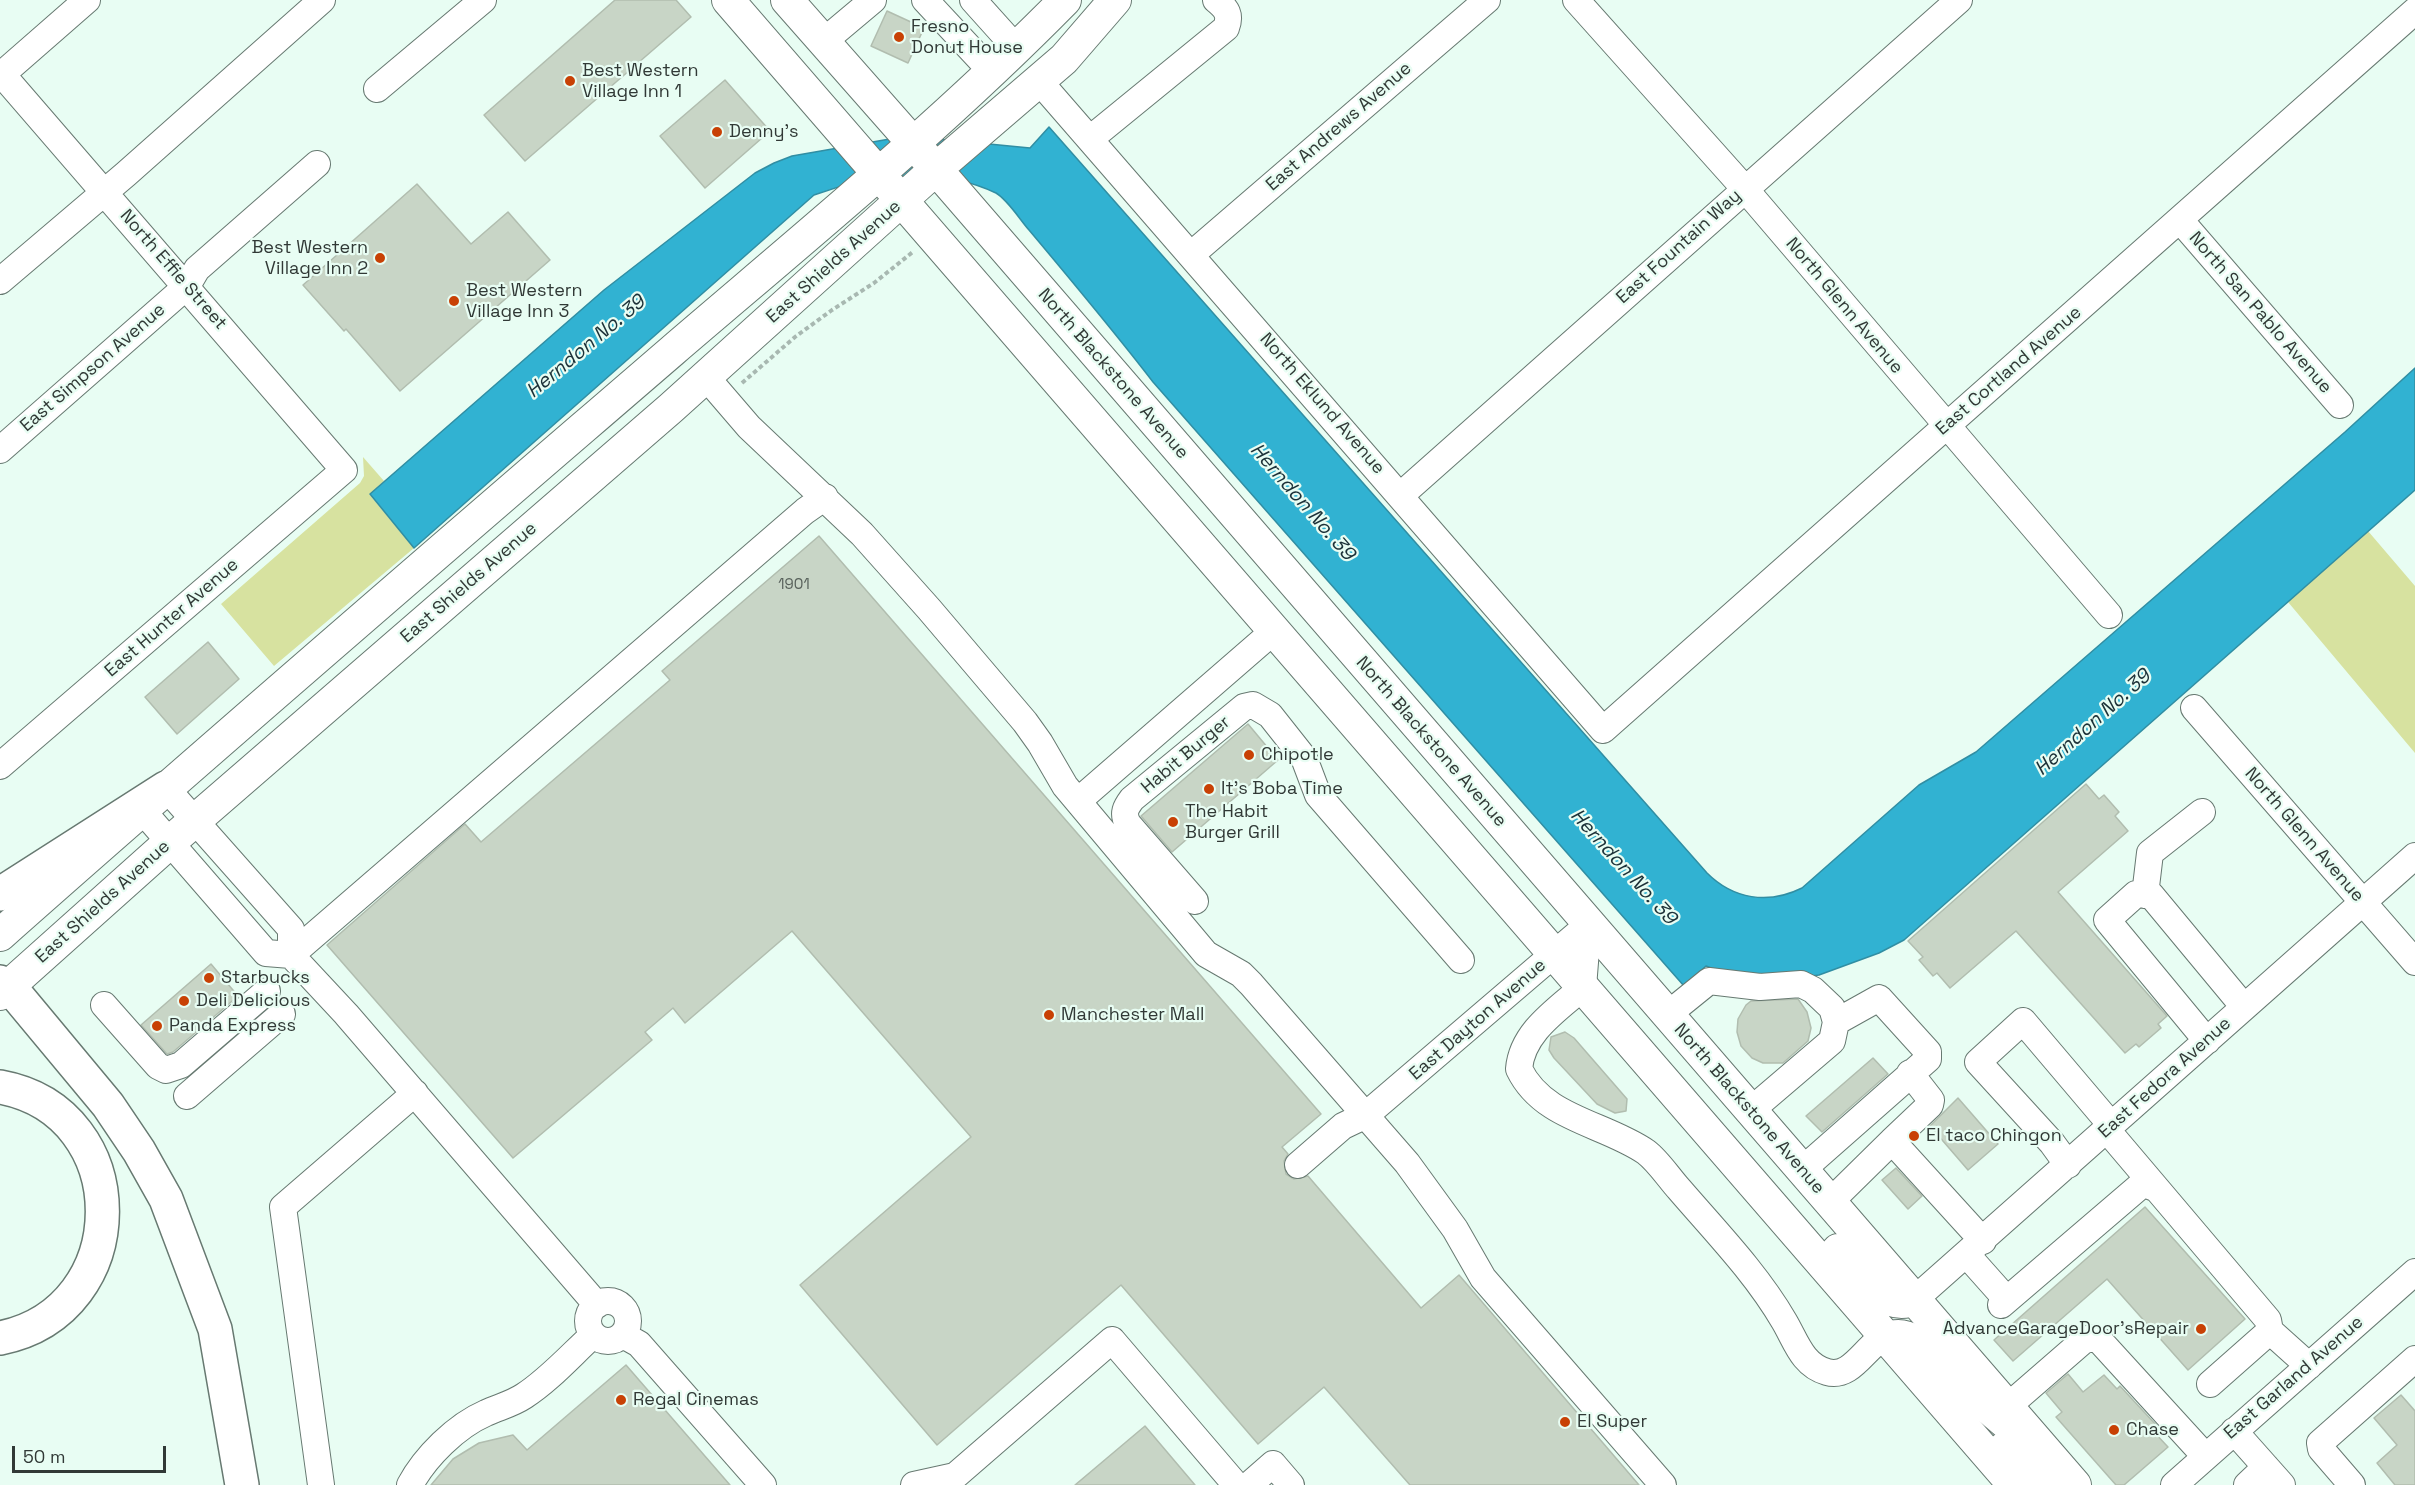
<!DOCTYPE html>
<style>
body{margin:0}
#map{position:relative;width:2415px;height:1485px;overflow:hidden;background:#e8fdf3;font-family:"Space Grotesk",sans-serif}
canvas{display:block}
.scale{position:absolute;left:12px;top:1446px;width:154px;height:27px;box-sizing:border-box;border:3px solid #313936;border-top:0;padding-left:8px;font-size:18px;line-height:21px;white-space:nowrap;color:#313936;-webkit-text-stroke:4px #e8fdf3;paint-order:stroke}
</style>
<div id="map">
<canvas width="2415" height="1485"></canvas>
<div class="scale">50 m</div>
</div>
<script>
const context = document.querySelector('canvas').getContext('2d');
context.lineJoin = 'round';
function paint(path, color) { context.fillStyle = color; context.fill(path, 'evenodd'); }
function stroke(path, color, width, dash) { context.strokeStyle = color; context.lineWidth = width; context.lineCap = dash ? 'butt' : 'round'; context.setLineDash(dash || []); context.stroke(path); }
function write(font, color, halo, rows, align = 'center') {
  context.font = font + ' "Space Grotesk",sans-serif'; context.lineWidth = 4.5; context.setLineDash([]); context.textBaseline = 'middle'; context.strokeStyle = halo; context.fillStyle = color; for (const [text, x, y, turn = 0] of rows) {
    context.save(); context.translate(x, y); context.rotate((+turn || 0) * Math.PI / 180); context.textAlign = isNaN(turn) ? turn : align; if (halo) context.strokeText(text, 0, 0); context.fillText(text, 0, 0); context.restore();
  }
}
paint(new Path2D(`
 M 363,457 L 384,481 L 370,495 L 414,548 L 274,666 L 221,604 L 360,483 L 364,476 Z
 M 2368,531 L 2415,586 L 2415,753 L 2288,602 Z`), '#d7e2a0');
const water = new Path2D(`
 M 1049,127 L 1707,873 C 1733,899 1768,905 1802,888 L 1919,785 L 1976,752 L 2345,432 L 2415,368 L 2415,490 L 1904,940 L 1879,953 L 1819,975 L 1788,979 L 1737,978 L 1706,966 L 1684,986 L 1153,382 C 1113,330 1071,280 1029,230 C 1020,220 1008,200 996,193 C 941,166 868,175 814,195 L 414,548 L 370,494 L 604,290 L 755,173 L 774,163 L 792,156 L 907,136 L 1030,148 Z`);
paint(water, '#31b2d2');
stroke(water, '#318ea3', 1.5);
const building = new Path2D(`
 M 615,0 L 676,0 L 691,17 L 525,161 L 484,115 Z
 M 887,11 L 924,28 L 908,63 L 871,46 Z
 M 725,80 L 770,131 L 705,188 L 660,136 Z
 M 417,184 L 471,244 L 508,212 L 550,260 L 400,391 L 346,329 L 344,331 L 303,285 Z
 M 819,536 L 1321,1114 L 1282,1147 L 1288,1154 L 1284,1161 L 1286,1174 L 1294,1179 L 1308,1176 L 1421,1308 L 1459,1275 L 1639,1485 L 1410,1485 L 1324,1387 L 1258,1444 L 1121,1285 L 937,1445 L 800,1285 L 971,1137 L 792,931 L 685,1023 L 673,1008 L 645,1032 L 652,1040 L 513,1158 L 327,945 L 465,824 L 481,842 L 670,680 L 662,671 Z
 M 208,642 L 239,679 L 177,734 L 145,697 Z
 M 1248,724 L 1278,760 L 1172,852 L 1141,816 Z
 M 2086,784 L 2099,799 L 2104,795 L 2119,812 L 2115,816 L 2128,831 L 2058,892 L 2167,1016 L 2158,1024 L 2161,1028 L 2139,1047 L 2136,1044 L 2125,1053 L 2016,931 L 1950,988 L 1937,973 L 1933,976 L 1919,960 L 1923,957 L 1908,941 Z
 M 211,964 L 238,996 L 173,1052 L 167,1054 L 141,1025 Z
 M 1798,999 L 1807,1012 L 1811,1028 L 1808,1041 L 1783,1063 L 1763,1063 L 1752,1058 L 1741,1046 L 1737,1032 L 1738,1019 L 1746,1005 L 1751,1001 Z
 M 1565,1032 L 1574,1038 L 1627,1099 L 1626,1111 L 1615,1113 L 1597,1104 L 1554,1058 L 1549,1050 L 1551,1037 Z
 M 1873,1058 L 1888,1074 L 1822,1132 L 1806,1116 Z
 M 1958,1098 L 1998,1144 L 1968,1170 L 1930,1126 Z
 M 1896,1168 L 1922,1196 L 1908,1209 L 1882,1180 Z
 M 2145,1207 L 2245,1319 L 2188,1370 L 2107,1279 L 2013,1361 L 1994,1340 Z
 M 626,1365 L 730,1485 L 431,1485 L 453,1459 L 479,1443 L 513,1435 L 527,1450 Z
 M 2068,1374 L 2083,1392 L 2104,1375 L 2117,1389 L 2120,1386 L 2158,1427 L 2153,1431 L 2168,1447 L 2124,1485 L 2116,1485 L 2056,1417 L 2062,1412 L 2046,1393 Z
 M 2401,1395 L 2415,1411 L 2415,1485 L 2395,1485 L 2377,1463 L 2397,1445 L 2374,1418 Z
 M 1145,1426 L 1195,1485 L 1075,1485 Z`);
paint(building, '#c8d5c6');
stroke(building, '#b1bdaf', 1.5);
const minor = new Path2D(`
 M 925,0 L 992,72
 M 973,0 L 1017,49
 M 1576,0 L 1745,189 L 2109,615
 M 823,42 L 873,0
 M 0,72 L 344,470 L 0,766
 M 0,76 L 87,0
 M 1039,81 L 1603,730 L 2415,11
 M 377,89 L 483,0
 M 1090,139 L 1226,28 C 1231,15 1227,9 1216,0
 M 2180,220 L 2340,405
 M 1192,254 L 1487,0
 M 0,281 L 126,174 L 322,0
 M 706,377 L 749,427 L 862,534 L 929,609 L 1025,722 L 1040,743 L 1065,786 L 1206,954 L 1241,974 L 1251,984 L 1407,1163 L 1455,1229 L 1483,1278 L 1663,1485
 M 0,450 L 187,286 L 197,269 L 317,164
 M 1401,495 L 1959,0
 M 2194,708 L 2415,962
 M 166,788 L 291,929 L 291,955
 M 1078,801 L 1275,630
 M 141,809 L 266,953 L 291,955 L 346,1014 L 597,1305
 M 2145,895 L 2150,853 L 2202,812
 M 1195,901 L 1128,824 C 1122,813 1126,807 1132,799 L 1244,707 L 1253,705 L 1270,715 L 1304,758 L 1318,795 L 1461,960
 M 1588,925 L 1583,987 C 1557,1010 1522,1032 1519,1069 C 1543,1119 1604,1123 1646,1152 C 1658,1161 1669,1178 1679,1189 C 1716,1232 1756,1273 1784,1321 C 1796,1341 1802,1365 1827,1372 C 1862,1382 1873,1313 1917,1339 L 1978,1403 L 2024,1442
 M 291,955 L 805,511 L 825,497
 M 104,1005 L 158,1066 L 166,1070 L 181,1065 L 267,991
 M 1667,1015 L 1709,981 L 1760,987 L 1801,984 L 1813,990 L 1832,1008 L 1836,1022 L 1832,1041 L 1750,1111
 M 2207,1041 L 2107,920 L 2136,894 L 2151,895 L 2244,1007
 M 187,1096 L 282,1014
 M 2107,1130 L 2157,1189
 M 1892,1141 L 1930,1105 L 1931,1100 L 1910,1073
 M 1298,1165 L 1343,1126 L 1366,1115 L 1588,925
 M 2068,1165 L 2052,1143 L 1978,1062 L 2023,1021 L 2112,1126
 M 1802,1170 L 1928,1059 L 1928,1052 L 1879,998 L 1836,1022
 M 1830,1202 L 1892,1141 L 1983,1241
 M 1967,1255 L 2007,1300
 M 1915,1299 L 2415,856
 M588 1321a20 20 0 1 1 40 0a20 20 0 1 1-40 0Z
 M 2001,1305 L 2140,1186 L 2147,1185 L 2157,1189 L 2268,1320 L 2270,1331 L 2210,1384
 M 2270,1331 L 2309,1366
 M 623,1335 L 639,1344 L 763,1485
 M 2007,1407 L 2083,1341 L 2091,1338 L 2100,1341 L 2205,1456
 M 2234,1431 L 2282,1485
 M 321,1485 L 283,1207 L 415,1093
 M 410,1485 C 425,1457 456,1426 486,1413 C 499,1407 512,1404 524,1396 C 549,1380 571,1355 593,1335
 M 914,1485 L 955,1476 L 1112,1340 L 1236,1485
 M 1249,1485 L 1273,1464 L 1291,1485
 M 2174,1485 L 2415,1272
 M 2247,1485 L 2266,1467
 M 2352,1485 L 2321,1449 L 2320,1443 L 2415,1359`);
const major = new Path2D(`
 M 728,0 L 2014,1485
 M 787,0 L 936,169 L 2075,1485
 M 0,935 C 222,738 447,545 672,351 C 805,237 942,125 1065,0
 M 0,994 L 170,842 L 671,408 L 936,169 L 1064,59 L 1115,0
 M 1838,1250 C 1858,1272 1882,1313 1915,1299
 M 2004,1448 L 2041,1485`);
const highway = new Path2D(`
 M 0,894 L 166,788
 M 0,982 L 9,986 L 108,1105 L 139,1151 L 166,1199 L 215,1329 L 242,1485
 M 0,1087 C 137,1112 136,1311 0,1338`);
stroke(minor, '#677971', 28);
stroke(major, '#677971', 34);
stroke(highway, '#677971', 36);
stroke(new Path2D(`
 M 742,383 L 795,337 L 832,310 L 874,283 L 914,251`), '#a8b8b1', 4, [4.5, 3]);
stroke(minor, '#fff', 26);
stroke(major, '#fff', 32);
stroke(highway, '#fff', 33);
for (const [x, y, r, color] of [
 [899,37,6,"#c84105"],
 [570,81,6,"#c84105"],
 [717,132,6,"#c84105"],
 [380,258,6,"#c84105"],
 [454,301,6,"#c84105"],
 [1249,755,6,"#c84105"],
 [1209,789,6,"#c84105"],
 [1173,822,6,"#c84105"],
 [209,978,6,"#c84105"],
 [184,1001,6,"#c84105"],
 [1049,1015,6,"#c84105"],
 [157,1026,6,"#c84105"],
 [1914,1136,6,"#c84105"],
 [2201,1329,6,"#c84105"],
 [621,1400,6,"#c84105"],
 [1565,1422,6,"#c84105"],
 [2114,1430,6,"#c84105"]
]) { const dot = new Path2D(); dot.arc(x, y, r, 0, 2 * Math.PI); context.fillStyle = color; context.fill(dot); stroke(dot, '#e8fdf3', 2); }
write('15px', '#57605a', null, [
 ["1901",794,585]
]);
write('18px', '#313936', '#e8fdf3', [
 ["Fresno",911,27],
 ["Donut House",911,48],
 ["Best Western",582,71],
 ["Village Inn 1",582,92],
 ["Denny's",729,132],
 ["Best Western",368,248,"right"],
 ["Village Inn 2",368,269,"right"],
 ["Best Western",466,291],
 ["Village Inn 3",466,312],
 ["Chipotle",1261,755],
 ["It's Boba Time",1221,789],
 ["The Habit",1185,812],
 ["Burger Grill",1185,833],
 ["Starbucks",221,978],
 ["Deli Delicious",196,1001],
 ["Manchester Mall",1061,1015],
 ["Panda Express",169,1026],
 ["El taco Chingon",1926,1136],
 ["AdvanceGarageDoor'sRepair",2189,1329,"right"],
 ["Regal Cinemas",633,1400],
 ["El Super",1577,1422],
 ["Chase",2126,1430]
], 'left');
write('18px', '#313936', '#e8fdf3', [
 ["East Andrews Avenue",1339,127,-41],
 ["East Fountain Way",1679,247,-42],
 ["East Shields Avenue",834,262,-42],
 ["North Effie Street",173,270,49],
 ["North Glenn Avenue",1844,306,50],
 ["North San Pablo Avenue",2260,313,49],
 ["East Simpson Avenue",93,368,-41],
 ["East Cortland Avenue",2009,371,-41],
 ["North Blackstone Avenue",1113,374,49],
 ["North Eklund Avenue",1322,404,49],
 ["East Shields Avenue",469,583,-41],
 ["East Hunter Avenue",172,618,-41],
 ["North Blackstone Avenue",1431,742,49],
 ["Habit Burger",1186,755,-40],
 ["North Glenn Avenue",2304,835,49],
 ["East Shields Avenue",103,902,-42],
 ["East Dayton Avenue",1478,1020,-41],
 ["East Fedora Avenue",2165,1078,-42],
 ["North Blackstone Avenue",1749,1109,49],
 ["East Garland Avenue",2294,1378,-41]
]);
write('italic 20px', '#1c3138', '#e8fdf3', [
 ["Herndon No. 39",586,347,-40],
 ["Herndon No. 39",1302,502,49],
 ["Herndon No. 39",2093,723,-42],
 ["Herndon No. 39",1623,867,48]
]);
</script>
